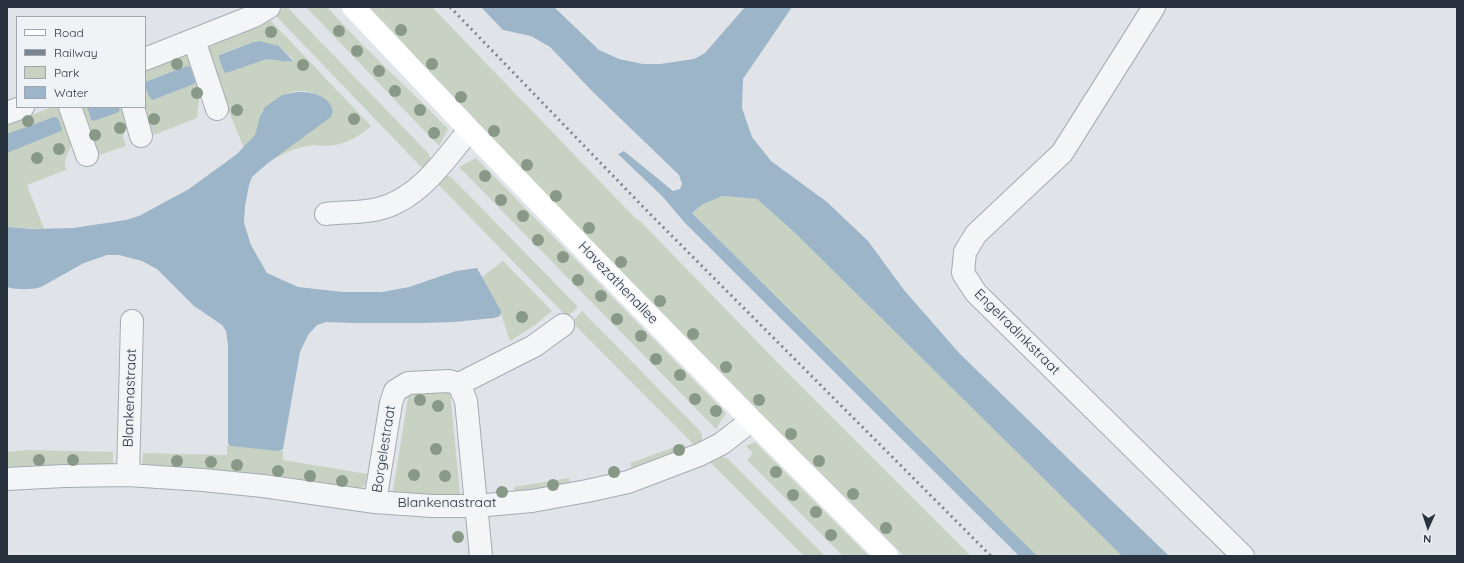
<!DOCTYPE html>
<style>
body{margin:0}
#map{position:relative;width:1464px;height:563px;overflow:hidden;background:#e0e4e9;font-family:Quicksand,sans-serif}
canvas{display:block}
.frame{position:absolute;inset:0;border:8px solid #293340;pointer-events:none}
.legend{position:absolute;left:16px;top:16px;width:130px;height:92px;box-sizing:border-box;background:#f0f3f6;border:1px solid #a0a6ad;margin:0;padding:5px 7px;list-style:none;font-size:12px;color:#293340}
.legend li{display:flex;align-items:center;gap:8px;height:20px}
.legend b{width:20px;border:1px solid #a0a6ad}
.north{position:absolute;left:1408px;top:507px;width:40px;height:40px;-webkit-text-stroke:3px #f0f3f6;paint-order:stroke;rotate:183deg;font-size:11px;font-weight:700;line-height:16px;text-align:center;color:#293340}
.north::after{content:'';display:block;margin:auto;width:14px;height:18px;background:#293340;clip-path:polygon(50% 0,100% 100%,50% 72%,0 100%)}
</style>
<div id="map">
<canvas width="1464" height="563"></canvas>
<div class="frame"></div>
<ul class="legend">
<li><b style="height:5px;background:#fff"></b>Road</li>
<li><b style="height:5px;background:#7a8592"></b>Railway</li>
<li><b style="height:11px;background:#c7d2c2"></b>Park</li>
<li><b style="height:11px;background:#9cb5c8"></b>Water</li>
</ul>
<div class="north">N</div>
</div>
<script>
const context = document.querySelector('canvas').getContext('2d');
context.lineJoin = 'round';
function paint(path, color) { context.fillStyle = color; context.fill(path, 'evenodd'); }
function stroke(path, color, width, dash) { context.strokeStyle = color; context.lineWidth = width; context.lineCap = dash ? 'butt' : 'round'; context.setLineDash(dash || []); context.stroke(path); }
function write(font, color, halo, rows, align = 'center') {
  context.font = font + ' Quicksand,sans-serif'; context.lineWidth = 3; context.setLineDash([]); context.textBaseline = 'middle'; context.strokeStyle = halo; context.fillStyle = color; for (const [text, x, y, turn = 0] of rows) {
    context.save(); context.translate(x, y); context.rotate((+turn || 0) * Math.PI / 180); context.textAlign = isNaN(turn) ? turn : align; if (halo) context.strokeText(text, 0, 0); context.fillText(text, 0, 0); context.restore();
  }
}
paint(new Path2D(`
 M 283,7 L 287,7 L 428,153 L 431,160 L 426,172 L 276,16 Z
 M 306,7 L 327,7 C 365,50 408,87 448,129 L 439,146 Z
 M 369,7 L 432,7 L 636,219 L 639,220 L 775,360 L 971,556 L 904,556 L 899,551 L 784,437 L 440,86 L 404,44 Z
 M 270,20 L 371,126 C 358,137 345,145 327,146 C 320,146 314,144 308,146 C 293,148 280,155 268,163 L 333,111 C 328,94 304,87 289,93 C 280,97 271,105 262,110 L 255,135 L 244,148 L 227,107 L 208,47 L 256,28 ZM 251,43 L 279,46 L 293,59 L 290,62 L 274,59 L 267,59 L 224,72 L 219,58 L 220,54 Z
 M 190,53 L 201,76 L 197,118 L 154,135 L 143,107 L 145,107 L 145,87 L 150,98 L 153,100 L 193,84 L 195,81 L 188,66 L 145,82 L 145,71 Z
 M 52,107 L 63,107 L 75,140 C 70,150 62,159 66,170 L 27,185 L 44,229 L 7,227 L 7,125 Z
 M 77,107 L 87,107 L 91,120 L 120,108 L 120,107 L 129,107 L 131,118 L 123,136 L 126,146 L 96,156 Z
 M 476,158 L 726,413 L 716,429 L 459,167 Z
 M 445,175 L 451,177 L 578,307 L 567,317 L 434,180 Z
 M 723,196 L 757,199 L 795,233 L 1122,556 L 1036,556 L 692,213 L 703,204 Z
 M 503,261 L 552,311 L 535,325 L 510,341 L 501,314 L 482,277 Z
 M 582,311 L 700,431 L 702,434 L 702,442 L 696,447 L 572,322 Z
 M 409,391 L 450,391 L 460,494 L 451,498 L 395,493 L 393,491 Z
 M 755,442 L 869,556 L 843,556 L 747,460 L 753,453 L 746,446 Z
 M 683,444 L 689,450 L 632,470 L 630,463 Z
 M 227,445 L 283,451 L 283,460 L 367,474 L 365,486 L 360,489 L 142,465 L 143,453 L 227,455 Z
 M 26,450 L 113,452 L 113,464 L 7,470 L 7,452 Z
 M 718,456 L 727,458 L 825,556 L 804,556 L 708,460 Z
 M 569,478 L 571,485 L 515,494 L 514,487 Z`), '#c7d2c2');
paint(new Path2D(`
 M 481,7 L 554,7 L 599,50 L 619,59 L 643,64 L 660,64 L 694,59 L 705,53 L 745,7 L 792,7 L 743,79 L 742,108 L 752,137 L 771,161 L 827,202 L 868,241 L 904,290 L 960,354 L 1169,556 L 1122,556 L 795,233 L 757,199 L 723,196 L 703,204 L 692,213 L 1037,556 L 1019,556 L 685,223 L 663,197 L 618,154 L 624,151 L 673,191 L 680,189 L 682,184 L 679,175 L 593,92 L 550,47 L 531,36 L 503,30 Z
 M 259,41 L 279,46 L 293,61 C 285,63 275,59 267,59 L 226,73 L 224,72 L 219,58 L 219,55 L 251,43 Z
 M 187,66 L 190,67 L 195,81 L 194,84 L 153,100 L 150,98 L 145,87 L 145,82 Z
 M 297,92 C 312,92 328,94 333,111 L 331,117 L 268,163 L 252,177 L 249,185 L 245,206 L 244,223 L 251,245 L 267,273 L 298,287 L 343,292 L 382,292 L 409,287 L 456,271 L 477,268 L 501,311 C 501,316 499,317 494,318 L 454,322 L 424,323 L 352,323 L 326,322 L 317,325 L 308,335 L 300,352 L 283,449 L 279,451 L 230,446 L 228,443 L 228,345 L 226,331 L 222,325 L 194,306 L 157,269 L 142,261 L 119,255 L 107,255 L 84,263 L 41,287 C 31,290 17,290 7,287 L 7,227 L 33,229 L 73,228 L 126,220 L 139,216 L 189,189 L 237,154 L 255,135 L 260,116 L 265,107 L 282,95 Z
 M 87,107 L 120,107 L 119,112 L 94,121 L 91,120 Z
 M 54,117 L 58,118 L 62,129 L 61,131 L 7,153 L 7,134 Z`), '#9cb5c8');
const minor = new Path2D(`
 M 1154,7 L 1062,153 L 976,234 L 965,252 L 963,273 L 976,293 L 1243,556
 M 194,40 L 217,109
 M 145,59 L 254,16 L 269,7
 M 70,107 L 87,155
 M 133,107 L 141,136
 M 7,113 L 23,107
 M 326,214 C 343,212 362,213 378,209 C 418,200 445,160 469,130
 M 132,321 L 128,475 L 203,480 L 263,486 L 375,502 L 432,506 L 476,506 L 532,501 L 587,491 L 628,482 L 699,455 L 721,444 L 751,421
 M 7,479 L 64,476 L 128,475
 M 375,502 L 391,403 L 395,391 L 408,383 L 449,381 L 459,384
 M 481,556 L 466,401 L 459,384 L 534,346 L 563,325`);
stroke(minor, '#a5abb3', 24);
stroke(minor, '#f3f5f7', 22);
stroke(new Path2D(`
 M 353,7 C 528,193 706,376 887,556`), '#fff', 22);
stroke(new Path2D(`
 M 450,7 L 650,214 L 991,556`), '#7a8592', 3, [2, 4]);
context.fillStyle = '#889987';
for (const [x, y] of [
 [401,30],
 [339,31],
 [271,32],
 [357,51],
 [177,64],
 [432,64],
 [303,65],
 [379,71],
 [395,91],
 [197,93],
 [461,97],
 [237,110],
 [420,110],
 [154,119],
 [354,119],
 [28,121],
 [120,128],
 [494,131],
 [434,133],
 [95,135],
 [59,149],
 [37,158],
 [527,165],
 [485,176],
 [556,196],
 [501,200],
 [523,216],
 [589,228],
 [538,240],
 [563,257],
 [621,262],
 [578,280],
 [601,296],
 [660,301],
 [522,317],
 [617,319],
 [693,334],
 [641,336],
 [656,359],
 [726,367],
 [680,375],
 [695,399],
 [420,400],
 [759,400],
 [438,406],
 [716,411],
 [791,434],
 [436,449],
 [679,450],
 [39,460],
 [73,460],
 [177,461],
 [819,461],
 [211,462],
 [237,465],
 [278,471],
 [614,472],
 [776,472],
 [414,475],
 [310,476],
 [445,476],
 [342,481],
 [553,485],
 [502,492],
 [853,494],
 [793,495],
 [816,512],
 [886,528],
 [831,535],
 [458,537]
]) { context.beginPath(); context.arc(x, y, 6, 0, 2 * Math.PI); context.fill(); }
write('14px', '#293340', '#f0f3f6', [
 ["Havezathenallee",618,283,46],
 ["Engelradinkstraat",1017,332,45],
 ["Blankenastraat",130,398,-88],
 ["Borgelestraat",384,449,-81],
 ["Blankenastraat",447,503]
]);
</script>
